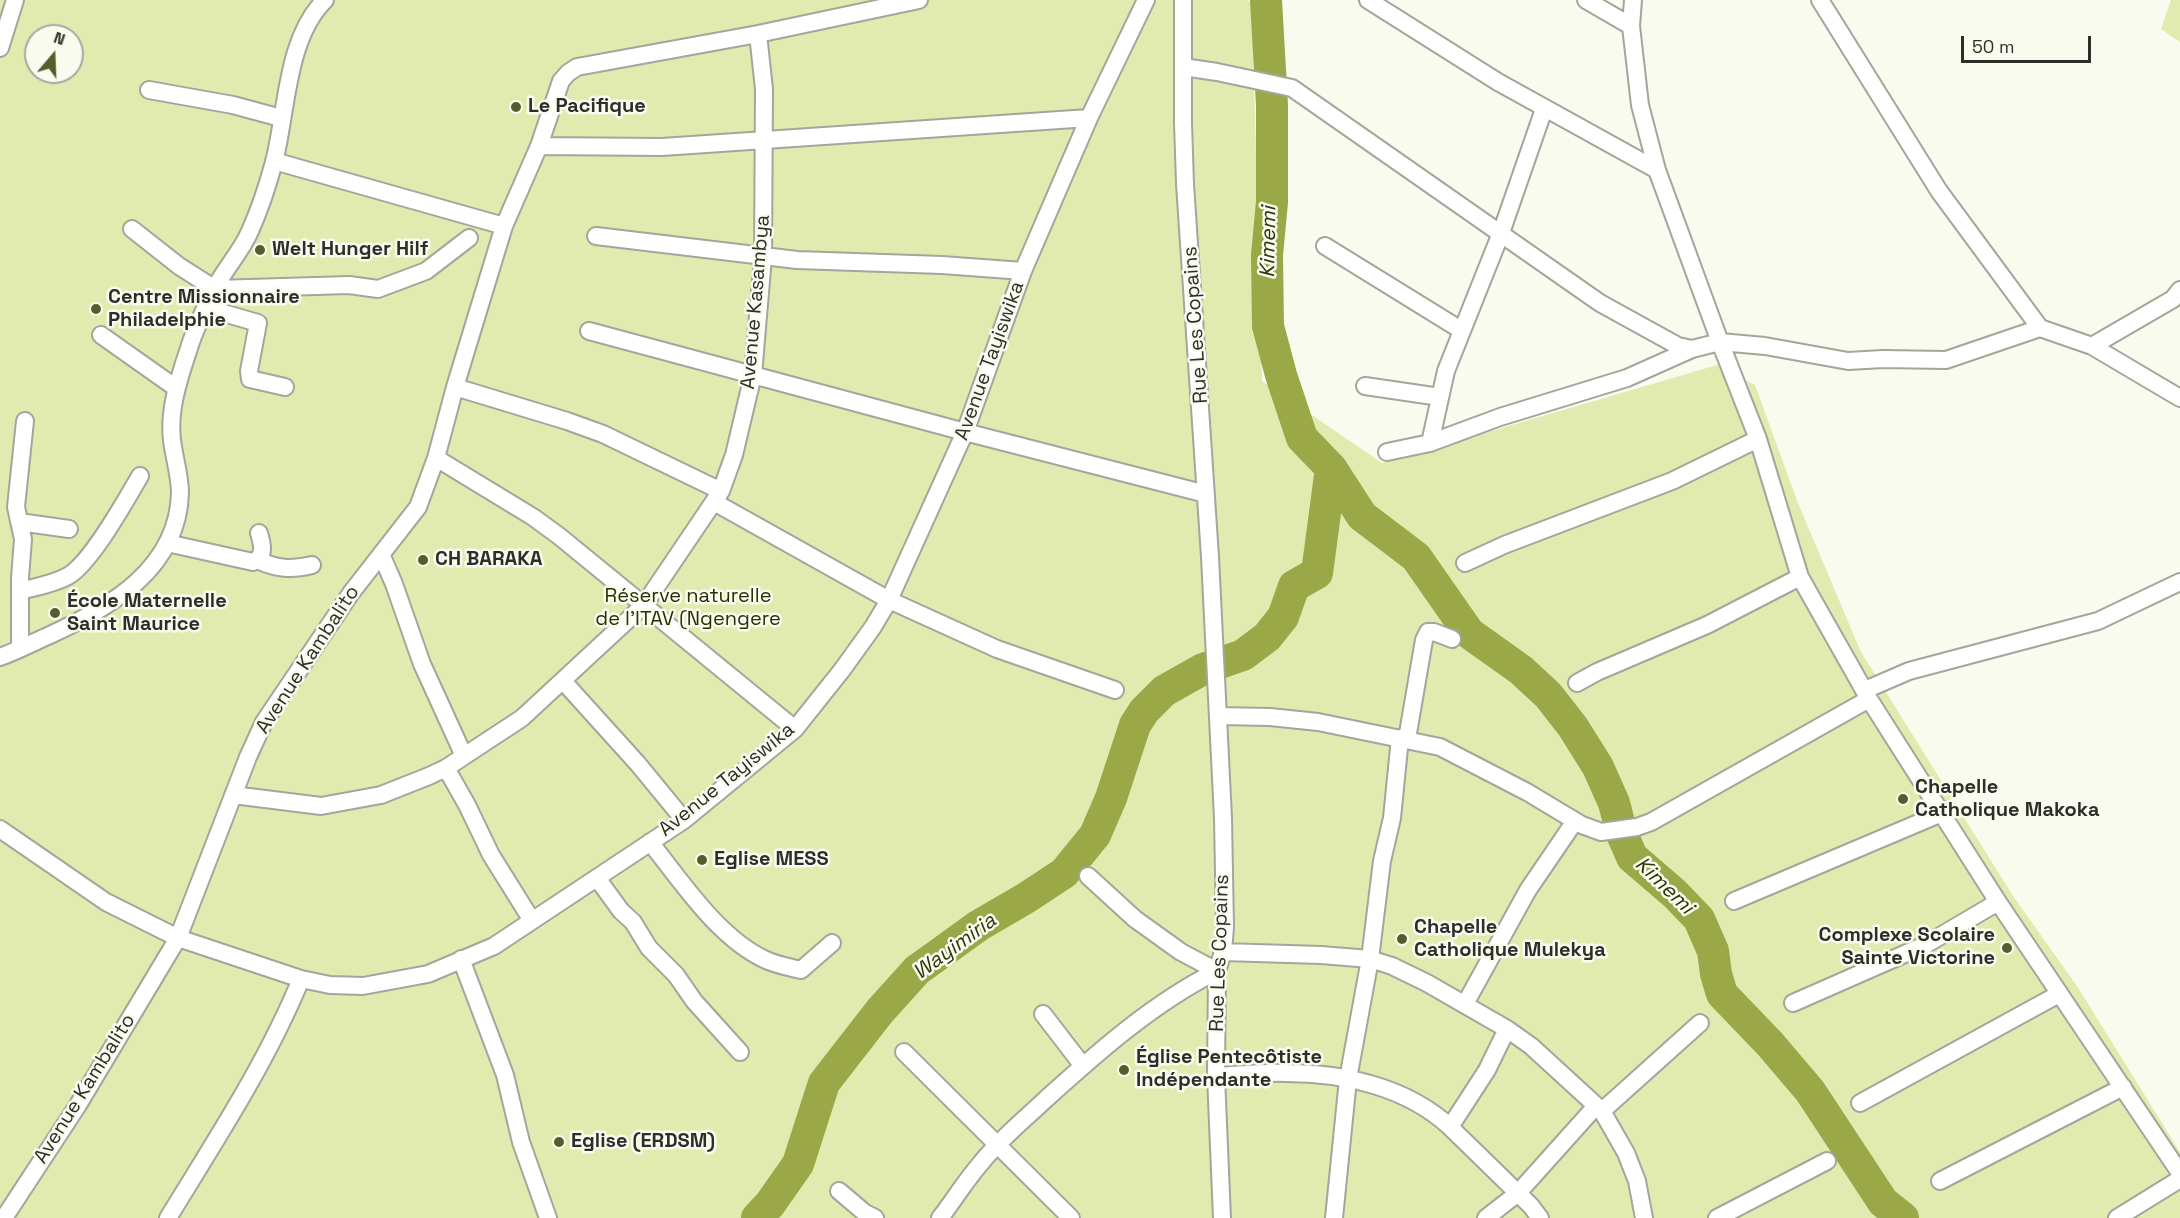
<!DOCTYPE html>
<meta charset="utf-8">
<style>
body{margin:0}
#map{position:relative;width:2180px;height:1218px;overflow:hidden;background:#f9fbee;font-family:"Space Grotesk",sans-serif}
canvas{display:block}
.north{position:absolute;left:24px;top:24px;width:60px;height:60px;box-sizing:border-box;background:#f9fbee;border:2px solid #a7a9a0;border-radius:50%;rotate:19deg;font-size:16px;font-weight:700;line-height:24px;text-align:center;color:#2d2e2a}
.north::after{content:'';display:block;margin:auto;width:21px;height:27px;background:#565d2c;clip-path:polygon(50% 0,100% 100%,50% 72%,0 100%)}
.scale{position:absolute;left:1961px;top:36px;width:130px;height:27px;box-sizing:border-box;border:3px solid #2d2e2a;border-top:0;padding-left:8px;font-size:18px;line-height:21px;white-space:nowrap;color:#2d2e2a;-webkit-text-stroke:4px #f9fbee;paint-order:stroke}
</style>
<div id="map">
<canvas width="2180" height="1218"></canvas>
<div class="north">N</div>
<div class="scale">50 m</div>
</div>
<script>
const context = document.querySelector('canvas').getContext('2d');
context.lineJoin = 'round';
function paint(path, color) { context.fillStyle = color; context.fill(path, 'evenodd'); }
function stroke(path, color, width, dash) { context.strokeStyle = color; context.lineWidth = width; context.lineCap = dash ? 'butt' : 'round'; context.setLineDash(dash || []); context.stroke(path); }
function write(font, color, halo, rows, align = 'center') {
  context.font = font + ' "Space Grotesk",sans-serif'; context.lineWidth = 5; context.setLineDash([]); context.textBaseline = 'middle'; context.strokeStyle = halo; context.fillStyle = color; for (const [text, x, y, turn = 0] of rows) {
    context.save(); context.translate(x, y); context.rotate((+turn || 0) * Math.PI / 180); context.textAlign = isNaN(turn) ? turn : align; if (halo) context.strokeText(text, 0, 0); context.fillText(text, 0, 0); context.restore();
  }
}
paint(new Path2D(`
 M 0,0 L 1247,0 L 1252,3 L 1262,381 L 1382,463 L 1717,365 L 1755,385 L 1798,503 L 1861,652 L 2013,896 L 2077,986 L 2180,1152 L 2180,1218 L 0,1218 ZM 36,36 L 72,36 L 72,72 L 36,72 Z
 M 2171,0 L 2180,0 L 2180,42 L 2161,29 Z`), '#e1ebb0');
stroke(new Path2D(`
 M 1266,0 L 1272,105 L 1272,202 L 1267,255 L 1268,326 L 1281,375 L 1302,438 L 1331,468 L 1362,516 L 1416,557 L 1469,633 L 1521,670 L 1548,695 L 1573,727 L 1598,767 L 1614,803 L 1622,834 L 1632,857 L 1675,894 L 1699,919 L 1713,951 L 1716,974 L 1722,994 L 1770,1044 L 1810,1091 L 1883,1202 L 1903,1218
 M 757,1218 L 770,1204 L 798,1164 L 824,1083 L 880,1011 L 917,970 L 938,955 L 978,926 L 1026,898 L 1064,873 L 1095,835 L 1111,798 L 1135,725 L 1144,711 L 1164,691 L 1203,669 L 1243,655 L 1267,637 L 1283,617 L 1294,586 L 1317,573 L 1331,468`), '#9aa848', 32);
const minor = new Path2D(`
 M 1183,0 L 1183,123 L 1185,184 L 1210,557 L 1223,818 L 1225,927 L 1223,952 L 1217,971 L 1216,1076 L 1222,1218
 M 1368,0 L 1498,82 L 1657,170
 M 1586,0 L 1631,26
 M 1633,0 L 1631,26 L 1640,105 L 1657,170 L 1720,342 L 1758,439 L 1800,577 L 1869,699 L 1998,902 L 2180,1173
 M 1820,0 L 1939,191 L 2040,328 L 2092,346 L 2180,398
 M 0,48 L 15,0
 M 1183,67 L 1217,72 L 1292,88 L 1600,303 L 1678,346 L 1692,349 L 1720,342 L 1765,346 L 1848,361 L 1883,359 L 1946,360 L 2040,328
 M 149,90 L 233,105 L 281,118
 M 539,146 L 662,147 L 1089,118
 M 274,161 L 504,226
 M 132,229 L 179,266 L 215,289 L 349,285 L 378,289 L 426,271 L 469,238
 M 596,236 L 797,260 L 942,265 L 1023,271
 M 1325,246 L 1461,330
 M 206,308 L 258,323 L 249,371 L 250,379 L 285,387
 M 589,331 L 965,432 L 1206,494
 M 101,335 L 176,388
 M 2092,346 L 2173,299 L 2180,290
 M 1365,386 L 1440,397
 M 455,387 L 567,421 L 603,434 L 721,491
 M 1430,443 L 1446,371 L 1501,233 L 1544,109
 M 1387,452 L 1430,443 L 1500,417 L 1627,378 L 1692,349
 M 436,458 L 533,517 L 559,536 L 795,729
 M 714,502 L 889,600 L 997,649 L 1115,690
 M 19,522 L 69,529
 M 167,543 L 253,562 C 266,557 262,543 259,533
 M 381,554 L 394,584 L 422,664 L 464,756
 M 258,560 C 276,569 292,570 312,565
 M 1465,563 L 1504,545 L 1672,481 L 1758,439
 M 20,591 C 35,587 54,584 68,576 C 91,563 126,500 140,476
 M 20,648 L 20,578 L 23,539 L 16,507 L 25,421
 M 0,657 C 17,651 34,642 50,635 C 111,607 178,568 180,493 C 180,476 174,457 172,440 C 168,407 181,373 191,342 C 198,322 209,300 219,281 C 229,264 243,248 250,231 C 260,209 268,184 274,162 C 287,112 286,38 325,0
 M 563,681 L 638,764 L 684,820
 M 1577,683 L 1597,672 L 1707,625 L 1800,577
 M 1865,690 L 1909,671 L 2098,621 L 2180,582
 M 1219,716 L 1270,717 L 1318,722 L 1440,747 L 1527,792 L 1582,825 L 1601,832 L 1637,827 L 1651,822 L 1869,699
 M 1407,739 L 1424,640 L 1428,632 L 1434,632 L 1452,639
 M 446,768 L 467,805 L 491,855 L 531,919
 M 233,795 L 321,806 L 381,795 L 429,776 L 446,768 L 522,718 L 644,605 L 721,491 L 734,455 L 753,375 L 763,257 L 764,89 L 758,34
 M 0,829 L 106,902 L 178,938 L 301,979 L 330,985 L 363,986 L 428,974 L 494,946 L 684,820 L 795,729 L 842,670 L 873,627 L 889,600 L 965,432 L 1023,271 L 1089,118 L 1146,0
 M 650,842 C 681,881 719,939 766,960 C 777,965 789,967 801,970 L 832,943
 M 1088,876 L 1135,919 L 1181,952 L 1217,971
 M 597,878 L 621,911 L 633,922 L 649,948 L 676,975 L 694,1001 L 740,1052
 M 1734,901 L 1942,813
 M 1223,952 L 1321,955 L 1370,959 L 1392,966 L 1427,983 L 1507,1029 L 1531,1046 L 1602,1111 L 1626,1153 L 1637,1181 L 1644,1218
 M 461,959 L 505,1075 L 521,1142 L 548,1218
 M 1793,1003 L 1925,945 L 1998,902
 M 1465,1004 L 1528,890 L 1575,821
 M 1043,1014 L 1083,1066
 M 904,1052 L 1071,1218
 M 1216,1076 C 1239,1075 1263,1072 1286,1073 C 1344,1073 1407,1087 1450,1127 L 1531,1206 L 1540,1218
 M 1860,1103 L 2059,994
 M 1602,1111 L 1700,1023
 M 1450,1127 L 1487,1070 L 1507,1029
 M 1940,1181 L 2123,1087
 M 839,1191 L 865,1213 L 875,1218
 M 4,1218 L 78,1105 L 178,938 L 248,757 L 264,722 L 351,593 L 418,507 L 436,458 L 455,387 L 504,226 L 539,146 L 561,81 L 568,73 L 577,67 L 758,34 L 919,0
 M 168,1218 C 215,1141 266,1064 301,979
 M 940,1218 C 954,1200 966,1180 981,1163 C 1000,1139 1024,1120 1046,1099 C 1098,1052 1153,1003 1217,971
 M 1334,1218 L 1348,1079 L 1370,959 L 1382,861 L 1392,818 L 1400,738
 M 1486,1218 L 1518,1193 L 1596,1106
 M 1717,1218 L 1827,1161
 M 2117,1218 L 2180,1179`);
stroke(minor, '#a3a69a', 20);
stroke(minor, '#fff', 16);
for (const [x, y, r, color] of [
 [516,107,6,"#565d2c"],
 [260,250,6,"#565d2c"],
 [96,309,6,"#565d2c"],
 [423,560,6,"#565d2c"],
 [55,613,6,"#565d2c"],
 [1903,799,6,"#565d2c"],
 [702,860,6,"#565d2c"],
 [1402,939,6,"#565d2c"],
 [2007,948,6,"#565d2c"],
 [1124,1070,6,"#565d2c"],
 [559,1142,6,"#565d2c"]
]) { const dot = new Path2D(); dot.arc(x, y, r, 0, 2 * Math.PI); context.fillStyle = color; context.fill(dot); stroke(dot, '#f9fbee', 2); }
write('bold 20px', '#2d2e2a', '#f9fbee', [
 ["Le Pacifique",528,107],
 ["Welt Hunger Hilf",272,250],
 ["Centre Missionnaire",108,298],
 ["Philadelphie",108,321],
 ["CH BARAKA",435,560],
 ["École Maternelle",67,602],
 ["Saint Maurice",67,625],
 ["Chapelle",1915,788],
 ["Catholique Makoka",1915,811],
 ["Eglise MESS",714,860],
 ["Chapelle",1414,928],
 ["Catholique Mulekya",1414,951],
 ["Complexe Scolaire",1995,936,"right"],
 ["Sainte Victorine",1995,959,"right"],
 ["Église Pentecôtiste",1136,1058],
 ["Indépendante",1136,1081],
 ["Eglise (ERDSM)",571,1142]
], 'left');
write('20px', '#2d2e2a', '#f9fbee', [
 ["Avenue Kasambya",756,302,-85],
 ["Rue Les Copains",1196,325,-94],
 ["Avenue Tayiswika",990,361,-70],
 ["Avenue Kambalito",308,660,-57],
 ["Avenue Tayiswika",727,780,-39],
 ["Rue Les Copains",1220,953,-88],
 ["Avenue Kambalito",85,1089,-58]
]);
write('20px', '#2a2f05', '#f9fbee', [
 ["Réserve naturelle",688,597],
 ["de l'ITAV (Ngengere",688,620]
]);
write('italic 21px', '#2f350c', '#f9fbee', [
 ["Kimemi",1269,242,-89],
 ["Kimemi",1664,886,44],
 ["Wayimiria",955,947,-36]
]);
</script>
